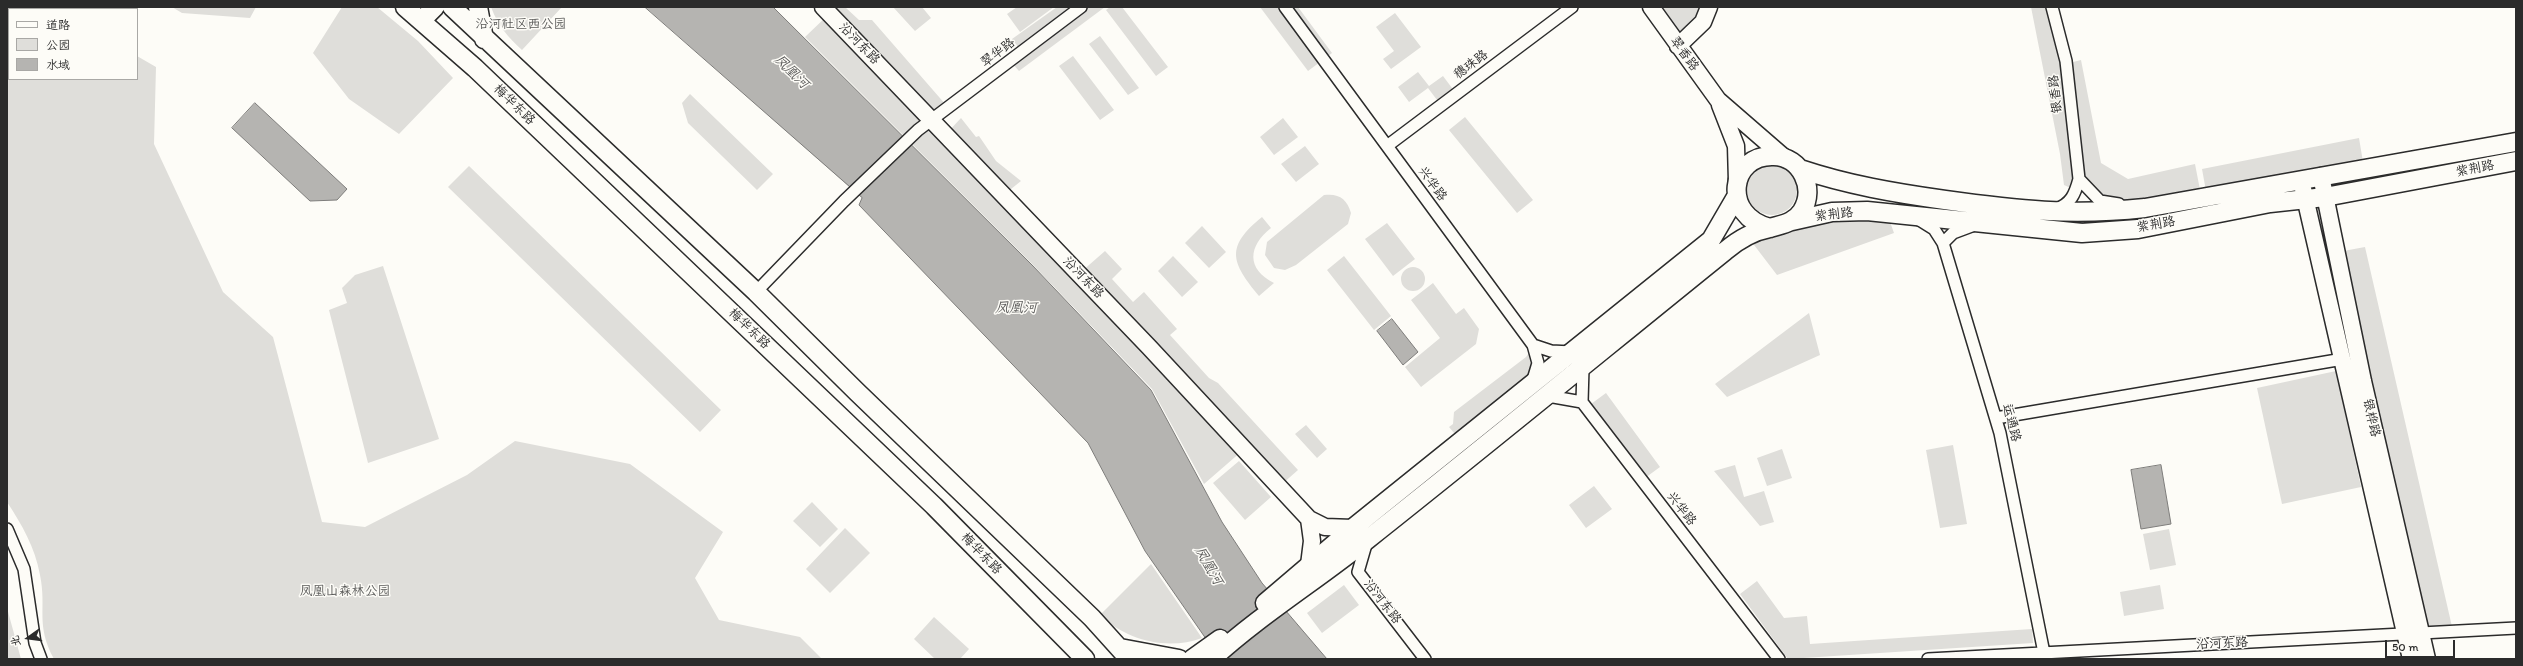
<!DOCTYPE html>
<meta charset="utf-8">
<style>
body{margin:0}
#map{position:relative;width:2523px;height:666px;overflow:hidden;background:#fdfcf7;font-family:Itim,"LXGW WenKai TC",sans-serif}
canvas{display:block}
.frame{position:absolute;inset:0;border:8px solid #2b2b2b;pointer-events:none}
.legend{position:absolute;left:8px;top:8px;width:130px;height:72px;box-sizing:border-box;background:#fdfcf7;border:1px solid #a9a8a5;margin:0;padding:5px 7px;list-style:none;font-size:12px;color:#2b2b2b}
.legend li{display:flex;align-items:center;gap:8px;height:20px}
.legend b{width:20px;border:1px solid #a9a8a5}
.north{position:absolute;left:8px;top:618px;width:40px;height:40px;-webkit-text-stroke:3px #fdfcf7;paint-order:stroke;rotate:256deg;font-size:11px;font-weight:700;line-height:16px;text-align:center;color:#2b2b2b}
.north::after{content:'';display:block;margin:auto;width:14px;height:18px;background:#2b2b2b;clip-path:polygon(50% 0,100% 100%,50% 72%,0 100%)}
.scale{position:absolute;left:2385px;top:640px;width:70px;height:18px;box-sizing:border-box;border:2px solid #2b2b2b;border-top:0;padding-left:5px;font-size:12px;line-height:14px;white-space:nowrap;color:#2b2b2b;-webkit-text-stroke:3px #fdfcf7;paint-order:stroke}
</style>
<div id="map">
<canvas width="2523" height="666"></canvas>
<div class="frame"></div>
<ul class="legend">
<li><b style="height:5px;background:#fdfcf7"></b>道路</li>
<li><b style="height:11px;background:#dfdeda"></b>公园</li>
<li><b style="height:11px;background:#b5b4b1"></b>水域</li>
</ul>
<div class="north">北</div>
<div class="scale">50 m</div>
</div>
<script>
const context = document.querySelector('canvas').getContext('2d');
context.lineJoin = 'round';
function paint(path, color) { context.fillStyle = color; context.fill(path, 'evenodd'); }
function stroke(path, color, width, dash) { context.strokeStyle = color; context.lineWidth = width; context.lineCap = dash ? 'butt' : 'round'; context.setLineDash(dash || []); context.stroke(path); }
function write(font, color, halo, rows, align = 'center') {
  context.font = font + ' Itim,"LXGW WenKai TC",sans-serif'; context.lineWidth = 3; context.setLineDash([]); context.textBaseline = 'middle'; context.strokeStyle = halo; context.fillStyle = color; for (const [text, x, y, turn = 0] of rows) {
    context.save(); context.translate(x, y); context.rotate((+turn || 0) * Math.PI / 180); context.textAlign = isNaN(turn) ? turn : align; if (halo) context.strokeText(text, 0, 0); context.fillText(text, 0, 0); context.restore();
  }
}
paint(new Path2D(`
 M 7,7 L 54,7 L 57,9 L 9,9 L 9,79 L 137,79 L 137,56 L 156,67 L 154,144 L 223,292 L 273,337 L 322,522 L 365,527 L 467,475 L 515,441 L 630,464 L 723,532 L 695,578 L 719,620 L 800,637 L 822,659 L 54,659 C 35,624 47,609 40,575 C 35,547 22,525 7,502 Z
 M 172,7 L 256,7 L 250,18 L 182,13 Z
 M 342,7 L 377,7 L 418,41 L 453,78 L 399,134 L 349,99 L 313,53 Z
 M 491,7 L 562,7 L 522,50 C 508,37 498,26 491,7 Z
 M 827,7 L 845,7 L 859,20 L 872,20 L 946,105 L 932,116 Z
 M 893,7 L 922,7 L 931,18 L 915,31 Z
 M 1017,7 L 1054,7 L 1020,32 L 1007,14 Z
 M 1057,7 L 1075,7 L 1019,48 L 1012,39 Z
 M 1085,7 L 1105,7 L 1019,71 L 1011,62 Z
 M 1110,7 L 1122,7 L 1168,67 L 1156,76 L 1106,10 Z
 M 1260,7 L 1298,7 L 1332,53 L 1308,71 Z
 M 1654,7 L 1705,7 L 1678,41 Z
 M 2031,7 L 2050,7 L 2064,62 L 2075,190 L 2064,185 L 2060,154 Z
 M 1395,13 L 1421,47 L 1391,69 L 1383,59 L 1394,51 L 1376,27 Z
 M 829,14 L 1242,451 L 1204,484 L 1152,389 L 1033,265 L 805,37 Z
 M 1100,36 L 1139,88 L 1128,95 L 1089,44 Z
 M 1073,56 L 1114,110 L 1100,120 L 1059,66 Z
 M 2081,60 L 2101,163 L 2128,179 L 2195,164 L 2201,195 L 2144,205 L 2102,199 L 2082,178 L 2069,63 Z
 M 1418,72 L 1429,86 L 1443,76 L 1455,92 L 1440,104 L 1428,88 L 1409,102 L 1398,87 Z
 M 690,94 L 773,174 L 757,190 L 688,123 L 682,103 Z
 M 1465,117 L 1533,200 L 1517,213 L 1449,130 Z
 M 961,118 L 976,137 L 979,136 L 996,161 L 1021,181 L 1006,193 L 947,133 Z
 M 1283,118 L 1298,137 L 1274,155 L 1260,137 Z
 M 2359,138 L 2363,162 L 2206,191 L 2202,169 Z
 M 1305,146 L 1319,164 L 1296,182 L 1281,164 Z
 M1747 190a25 25 0 1 1 50 0a25 25 0 1 1-50 0Z
 M 469,166 L 721,410 L 700,432 L 448,187 Z
 M 1324,195 C 1339,193 1347,199 1351,213 L 1348,224 L 1296,265 L 1285,270 L 1274,268 L 1265,255 L 1267,242 Z
 M 1262,217 L 1271,228 C 1248,246 1246,269 1274,283 L 1259,296 C 1231,262 1225,247 1262,217 Z
 M 1834,218 L 1889,219 L 1894,233 L 1777,275 L 1751,241 Z
 M 1387,223 L 1415,259 L 1393,276 L 1365,239 Z
 M 1202,226 L 1226,252 L 1209,268 L 1185,243 Z
 M 2365,247 L 2453,631 L 2423,633 L 2338,252 Z
 M 1105,251 L 1122,269 L 1112,279 L 1133,302 L 1144,292 L 1177,329 L 1170,335 L 1209,378 L 1218,383 L 1298,470 L 1281,485 L 1081,272 Z
 M 1173,256 L 1198,282 L 1182,297 L 1158,271 Z
 M 1344,256 L 1391,316 L 1374,330 L 1327,270 Z
 M 383,266 L 439,439 L 368,463 L 329,310 L 347,303 L 342,288 L 355,275 Z
 M1401 279a12 12 0 1 1 24 0a12 12 0 1 1-24 0Z
 M 1433,283 L 1456,314 L 1464,308 L 1479,329 L 1476,344 L 1421,387 L 1405,367 L 1440,338 L 1411,300 Z
 M 1809,313 L 1820,355 L 1727,397 L 1715,384 Z
 M 1532,349 L 1535,363 L 1529,384 L 1460,440 L 1449,427 L 1453,424 L 1454,412 L 1526,357 Z
 M 2336,371 L 2361,487 L 2282,504 L 2257,388 Z
 M 1606,393 L 1660,467 L 1645,478 L 1591,404 Z
 M 1306,425 L 1327,449 L 1317,458 L 1295,434 Z
 M 1953,445 L 1967,524 L 1940,528 L 1926,450 Z
 M 1782,449 L 1792,478 L 1767,486 L 1757,458 Z
 M 1239,461 L 1271,497 L 1245,520 L 1213,483 Z
 M 1735,465 L 1744,497 L 1764,491 L 1774,522 L 1760,526 L 1714,471 Z
 M 1594,486 L 1612,509 L 1586,528 L 1569,505 Z
 M 812,502 L 838,529 L 820,547 L 793,521 Z
 M 845,528 L 870,553 L 830,593 L 806,569 Z
 M 2169,529 L 2176,565 L 2150,570 L 2143,534 Z
 M 1151,564 L 1202,638 C 1167,651 1126,640 1100,615 Z
 M 1757,581 L 1784,618 L 1807,616 L 1810,644 L 2032,629 L 2033,643 L 1788,659 L 1740,594 Z
 M 1344,585 L 1359,605 L 1322,633 L 1307,613 Z
 M 2160,585 L 2164,609 L 2124,616 L 2120,592 Z
 M 7,608 L 21,659 L 7,659 Z
 M 934,617 L 969,649 L 960,659 L 935,659 L 914,639 Z`), '#dfdeda');
const water = new Path2D(`
 M 645,7 L 773,7 L 1033,266 L 1151,390 L 1222,522 L 1262,583 L 1327,659 L 1220,659 L 1145,551 L 1088,443 L 859,205 L 862,198 Z
 M 255,103 L 347,189 L 337,200 L 310,201 L 232,128 Z
 M 1392,319 L 1418,352 L 1403,365 L 1377,331 Z
 M 2161,465 L 2171,524 L 2141,529 L 2131,470 Z`);
paint(water, '#b5b4b1');
stroke(water, '#7e7d7b', 1);
const street = new Path2D(`
 M 1285,7 L 1533,345 L 1551,351 L 1572,352
 M 2052,7 L 2066,61 L 2079,179 C 2075,194 2071,204 2056,209
 M 1387,146 L 1572,7
 M 2079,179 L 2100,201 L 2119,204
 M 1918,219 L 1934,229 L 1943,243 L 2000,433 L 2044,653
 M 1943,243 L 1953,233 L 1977,224
 M 756,292 L 844,201 L 918,130 L 1081,7
 M 1583,368 L 1582,402 L 1779,659
 M 1532,383 L 1538,363 L 1533,345
 M 1548,396 L 1582,402
 M 1996,418 L 2343,359
 M 7,529 L 24,569 L 35,643 L 41,659
 M 1367,541 L 1358,572 L 1425,659
 M 1928,659 L 2516,628`);
const secondary = new Path2D(`
 M 823,7 L 1149,347 L 1309,519 L 1325,527 L 1353,528
 M 1651,7 L 1718,100 L 1786,159
 M 1678,46 L 1703,22 L 1709,7
 M 1720,105 L 1736,146 L 1737,182
 M 2321,176 L 2363,381 L 2427,659
 M 2301,180 L 2411,659
 M 1309,565 L 1312,541 L 1309,519`);
const primary = new Path2D(`
 M 405,7 L 475,68 L 934,506 L 1085,659
 M 452,7 L 756,292 L 857,392 L 1092,618 L 1129,659
 M 478,7 L 484,39
 M 421,21 L 435,7
 M 1800,169 C 1848,185 1895,193 1945,200 C 2017,210 2071,216 2145,208 L 2516,142
 M 1792,221 L 1832,212 L 1867,211 L 2082,233 L 2138,229 L 2270,203 L 2325,197 L 2516,161
 M 1265,603 L 1353,528 L 1711,240 L 1736,197
 M 1120,648 L 1179,659
 M 1192,659 L 1220,639
 M 1212,659 C 1260,615 1317,580 1368,539 C 1488,444 1606,347 1725,251 C 1738,240 1754,231 1770,228 C 1783,224 1794,223 1802,211 C 1816,188 1801,157 1774,156 C 1729,154 1721,216 1770,228`);
stroke(street, '#2b2b2b', 14);
stroke(secondary, '#2b2b2b', 19);
stroke(primary, '#2b2b2b', 21);
stroke(street, '#fdfcf7', 11);
stroke(secondary, '#fdfcf7', 16);
stroke(primary, '#fdfcf7', 18);
write('13px', '#585857', '#fdfcf7', [
 ["沿河社区西公园",521,25],
 ["凤凰山森林公园",345,592]
]);
write('13px', '#2b2b2b', '#fdfcf7', [
 ["沿河东路",859,44,46],
 ["翠华路",998,53,-37],
 ["翠香路",1684,54,54],
 ["穗珠路",1471,65,-37],
 ["银香路",2056,94,-96],
 ["梅华东路",514,105,44],
 ["紫荆路",2475,169,-11],
 ["兴华路",1432,184,54],
 ["紫荆路",1834,215,-7],
 ["紫荆路",2156,225,-10],
 ["沿河东路",1083,278,46],
 ["梅华东路",749,329,44],
 ["银桦路",2371,418,77],
 ["运通路",2011,423,75],
 ["兴华路",1681,509,52],
 ["梅华东路",981,554,46],
 ["沿河东路",1382,602,52],
 ["沿河东路",2222,644,-3]
]);
write('italic 14px', '#5b5b5a', '#fdfcf7', [
 ["凤凰河",791,72,44],
 ["凤凰河",1016,308],
 ["凤凰河",1208,566,60]
]);
</script>
